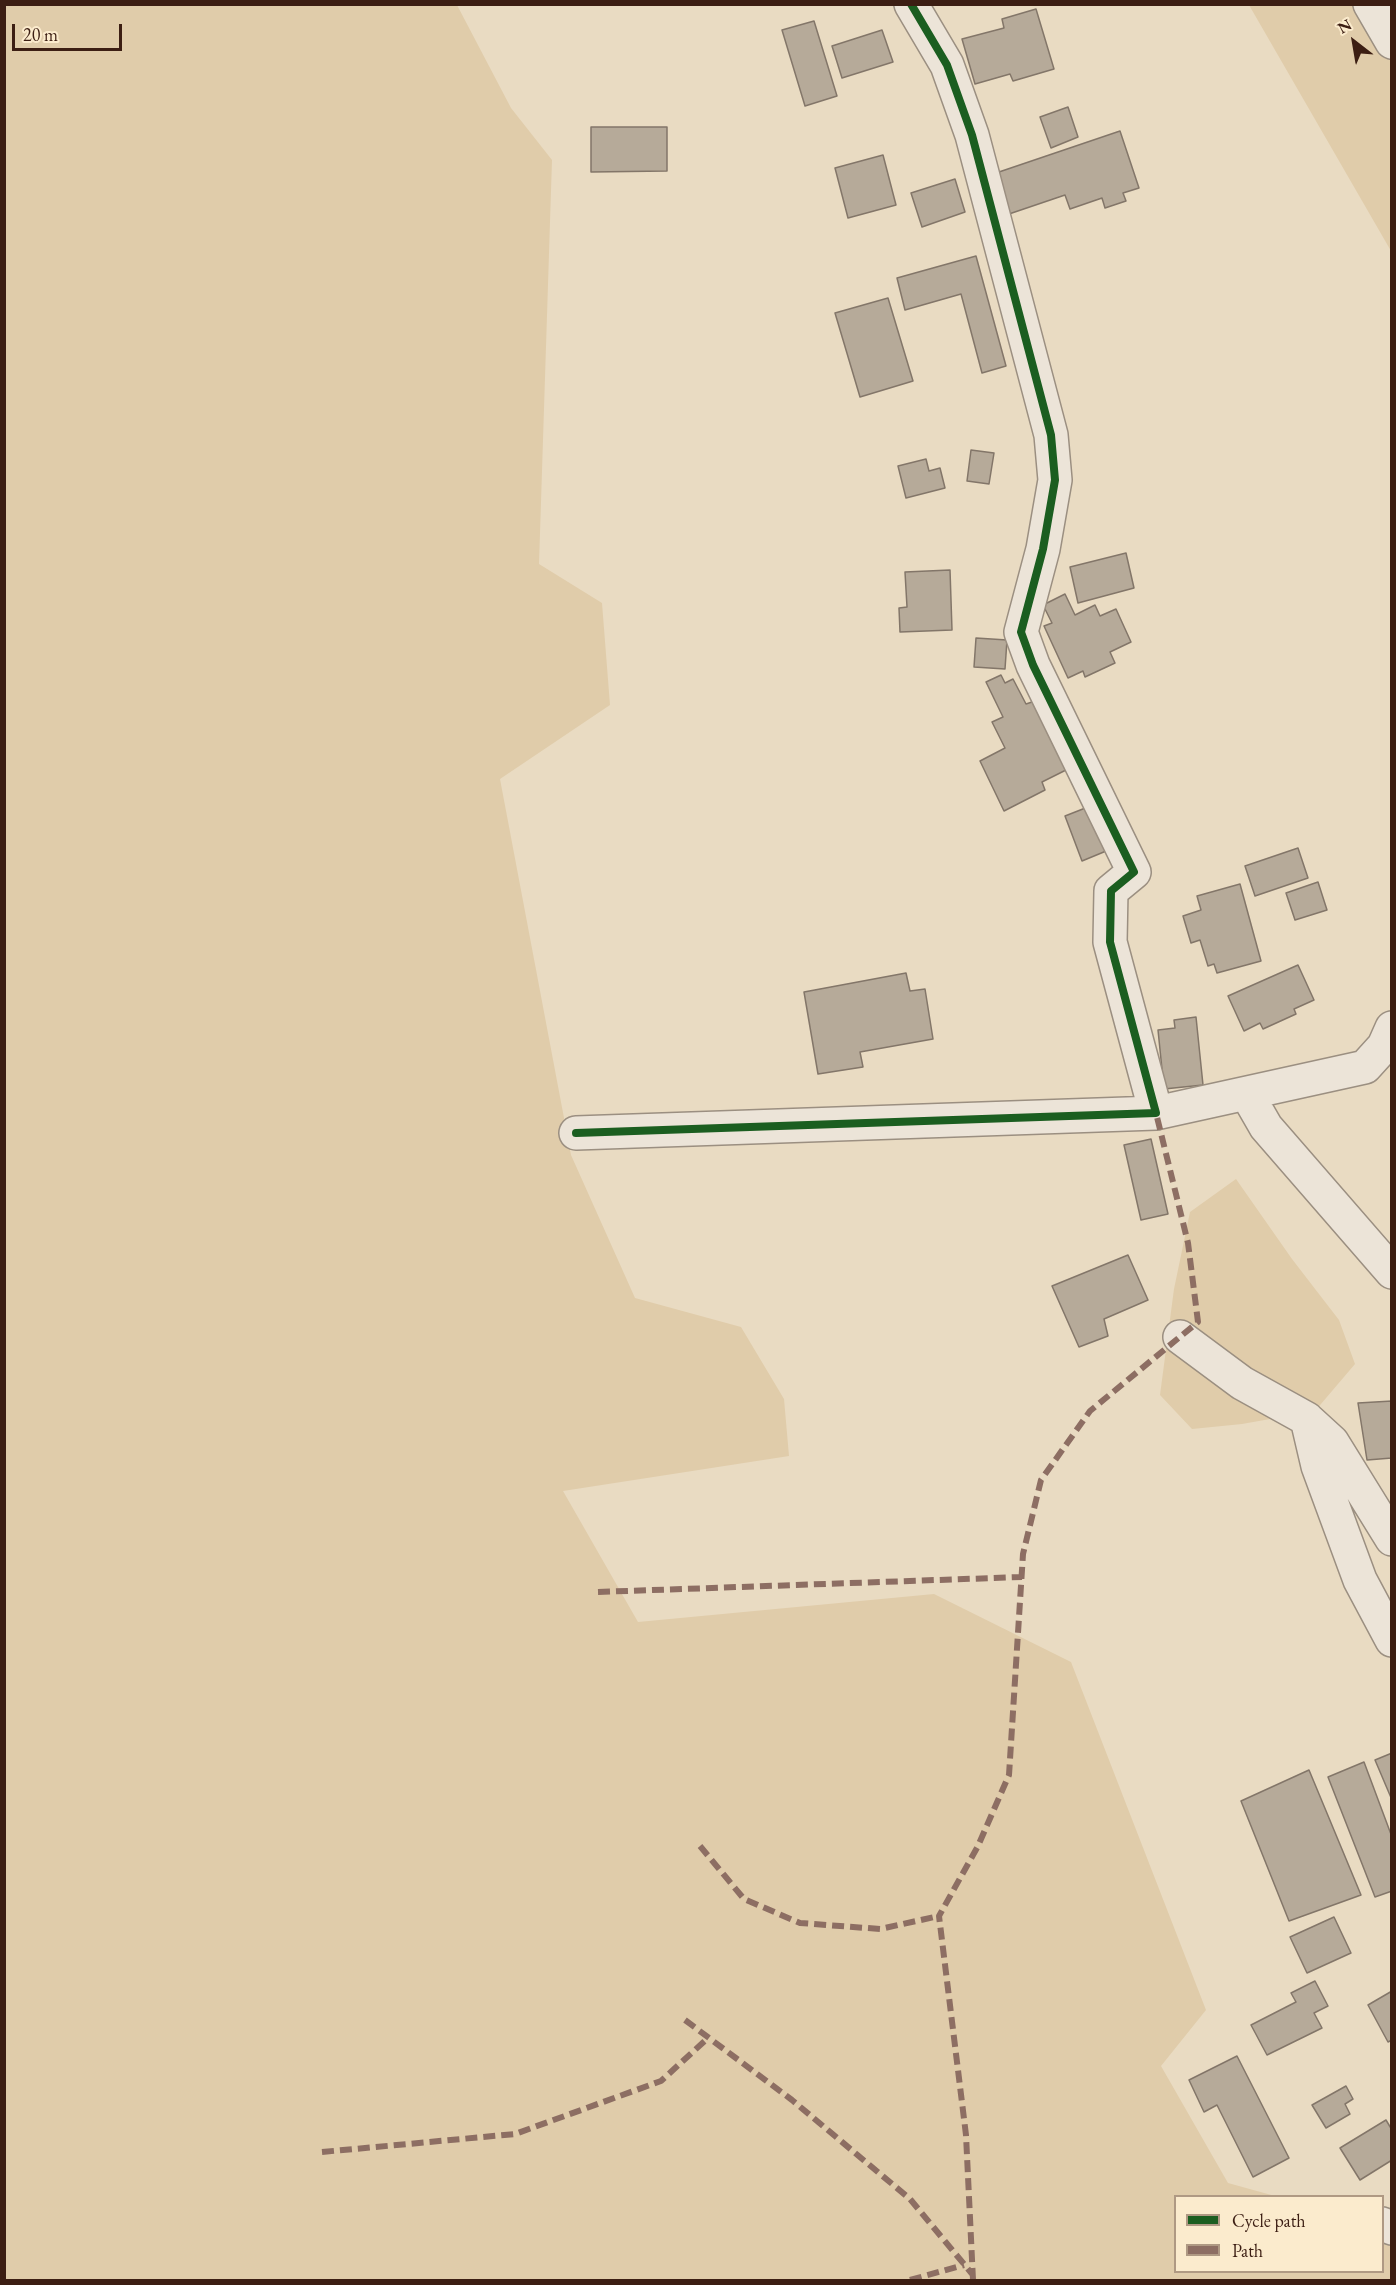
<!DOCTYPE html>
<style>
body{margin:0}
#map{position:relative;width:1396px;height:2285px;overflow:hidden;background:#e9dbc2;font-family:"EB Garamond",serif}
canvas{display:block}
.frame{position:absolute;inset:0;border:6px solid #3c1e13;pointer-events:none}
.legend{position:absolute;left:1174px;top:2195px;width:210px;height:78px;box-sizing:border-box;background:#fbebcd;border:2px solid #af9983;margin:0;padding:8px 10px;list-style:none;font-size:18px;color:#3c1e13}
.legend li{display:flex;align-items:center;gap:12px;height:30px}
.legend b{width:30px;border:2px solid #af9983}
.north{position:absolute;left:1324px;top:12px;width:60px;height:60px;-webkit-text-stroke:4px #fbebcd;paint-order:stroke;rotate:329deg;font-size:16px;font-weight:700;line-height:24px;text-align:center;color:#3c1e13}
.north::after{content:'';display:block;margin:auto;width:21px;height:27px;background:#3c1e13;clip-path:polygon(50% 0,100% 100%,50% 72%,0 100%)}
.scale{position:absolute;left:12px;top:24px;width:110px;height:27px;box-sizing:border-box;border:3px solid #3c1e13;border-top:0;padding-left:8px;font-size:18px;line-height:21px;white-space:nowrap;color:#3c1e13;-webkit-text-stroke:4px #fbebcd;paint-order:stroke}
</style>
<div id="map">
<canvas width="1396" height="2285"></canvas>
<div class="frame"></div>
<ul class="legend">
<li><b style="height:8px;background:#1b5e20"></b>Cycle path</li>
<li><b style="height:8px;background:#8d6e63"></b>Path</li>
</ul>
<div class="north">N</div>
<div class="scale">20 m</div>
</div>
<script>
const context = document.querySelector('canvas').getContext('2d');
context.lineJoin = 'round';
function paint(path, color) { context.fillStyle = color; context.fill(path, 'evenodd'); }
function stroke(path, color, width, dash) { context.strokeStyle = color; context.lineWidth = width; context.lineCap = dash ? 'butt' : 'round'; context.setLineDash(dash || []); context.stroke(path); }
paint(new Path2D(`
 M 5,5 L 457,5 L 511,108 L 552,160 L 539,564 L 602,603 L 610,705 L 500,779 L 571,1155 L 635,1298 L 741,1327 L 784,1399 L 789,1456 L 563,1491 L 638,1622 L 934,1594 L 1071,1662 L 1206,2010 L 1161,2066 L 1228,2183 L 1275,2196 L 1176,2196 L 1176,2272 L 1382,2272 L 1383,2228 L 1391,2231 L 1391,2280 L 5,2280 Z
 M 1249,5 L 1391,5 L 1391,251 Z
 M 1236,1179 L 1292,1259 L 1339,1320 L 1355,1364 L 1315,1411 L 1242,1424 L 1192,1429 L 1160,1395 L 1174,1289 L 1190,1212 Z`), '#e0ccaa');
const building = new Path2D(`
 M 1036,9 L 1054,69 L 1013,81 L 1010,74 L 975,84 L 962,39 L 1004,28 L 1002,19 Z
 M 814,21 L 837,96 L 805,106 L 782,30 Z
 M 882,30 L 893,62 L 842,78 L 832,46 Z
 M 1068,107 L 1078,137 L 1051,148 L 1040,117 Z
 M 591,127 L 667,127 L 667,171 L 591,172 Z
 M 1120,131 L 1139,188 L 1123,193 L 1126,201 L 1105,208 L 1102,198 L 1070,209 L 1065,195 L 1009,214 L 996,173 Z
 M 883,155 L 896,205 L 848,218 L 835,168 Z
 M 955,179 L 965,212 L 922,227 L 911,193 Z
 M 976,256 L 1006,366 L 982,373 L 961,294 L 905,310 L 897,278 Z
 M 888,298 L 913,381 L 860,397 L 835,313 Z
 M 971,450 L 994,453 L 989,484 L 967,481 Z
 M 926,459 L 929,471 L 940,468 L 945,488 L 906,498 L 898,466 Z
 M 1126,553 L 1134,588 L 1078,603 L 1070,567 Z
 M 950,570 L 952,630 L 900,632 L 899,608 L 907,607 L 905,572 Z
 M 1065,594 L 1075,615 L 1095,605 L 1100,616 L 1116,609 L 1131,642 L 1110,652 L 1115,663 L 1085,677 L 1083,671 L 1068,678 L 1044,626 L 1052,623 L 1043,605 Z
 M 976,638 L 1007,640 L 1005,669 L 974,667 Z
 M 1001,675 L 1005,683 L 1013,679 L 1026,704 L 1035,701 L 1068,769 L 1042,782 L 1045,790 L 1004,811 L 980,761 L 1005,748 L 992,722 L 1003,717 L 986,682 Z
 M 1093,805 L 1111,849 L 1082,861 L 1065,816 Z
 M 1298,848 L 1308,878 L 1255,896 L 1245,866 Z
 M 1318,882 L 1327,910 L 1295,920 L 1286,893 Z
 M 1240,884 L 1261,961 L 1217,973 L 1214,964 L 1208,966 L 1200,940 L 1191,943 L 1183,916 L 1201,910 L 1197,896 Z
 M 1298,965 L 1314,1000 L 1294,1009 L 1296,1014 L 1263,1029 L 1260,1023 L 1244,1031 L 1228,996 Z
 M 906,973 L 910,991 L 925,989 L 933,1039 L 860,1052 L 863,1067 L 818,1074 L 804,992 Z
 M 1196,1017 L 1203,1085 L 1164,1089 L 1158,1030 L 1175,1028 L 1174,1020 Z
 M 1151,1139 L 1168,1214 L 1141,1220 L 1124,1145 Z
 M 1128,1255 L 1148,1300 L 1104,1319 L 1108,1336 L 1079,1347 L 1052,1286 Z
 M 1392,1401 L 1392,1458 L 1367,1460 L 1358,1403 Z
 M 1392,1753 L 1392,1800 L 1375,1760 Z
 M 1364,1762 L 1392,1837 L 1392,1891 L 1375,1897 L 1328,1777 Z
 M 1309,1770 L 1361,1895 L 1289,1921 L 1241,1801 Z
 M 1334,1917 L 1351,1953 L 1307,1973 L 1290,1937 Z
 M 1315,1981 L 1328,2006 L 1314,2013 L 1322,2028 L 1267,2055 L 1251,2025 L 1296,2002 L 1291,1993 Z
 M 1392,1991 L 1392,2040 L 1388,2042 L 1368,2005 Z
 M 1237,2056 L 1289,2158 L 1253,2177 L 1217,2105 L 1204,2112 L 1189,2080 Z
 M 1346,2086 L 1353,2099 L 1345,2104 L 1350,2114 L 1326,2128 L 1312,2105 Z
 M 1386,2120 L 1392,2130 L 1392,2160 L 1360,2180 L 1340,2148 Z`);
paint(building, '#b6aa99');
stroke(building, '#837669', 1.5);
const minor = new Path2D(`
 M 1370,4 L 1392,42
 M 1247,1094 L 1266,1127 L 1392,1272
 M 1156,1113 L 1365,1067 L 1384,1046 L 1392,1028
 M 576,1133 L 1156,1113 L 1110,942 L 1111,891 L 1134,872 L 1033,665 L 1021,632 L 1043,549 L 1055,480 L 1051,435 L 972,135 L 947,65 L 911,4
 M 1180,1337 L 1242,1383 L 1307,1419 L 1318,1466 L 1360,1580 L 1392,1640
 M 1309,1421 L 1332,1442 L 1392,1539
 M 1382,2224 L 1392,2228`);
stroke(minor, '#9b8f81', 36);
stroke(minor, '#ece4d8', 33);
stroke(new Path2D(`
 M 598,1592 L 1022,1577
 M 700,1846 L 744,1899 L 800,1923 L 880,1929 L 939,1916
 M 685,2020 L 792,2100 L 910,2199 L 973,2275
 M 322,2152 L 515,2134 L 661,2081 L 708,2038
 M 910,2280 L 964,2265
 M 973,2280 L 966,2135 L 939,1916 L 978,1846 L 1009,1775 L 1023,1554 L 1041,1480 L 1090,1411 L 1198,1322 L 1188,1243 L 1156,1113`), '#8d6e63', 6, [12, 6]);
stroke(new Path2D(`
 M 576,1133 L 1156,1113 L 1110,942 L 1111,891 L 1134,872 L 1033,665 L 1021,632 L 1043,549 L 1055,480 L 1051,435 L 972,135 L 947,65 L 911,4`), '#1b5e20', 8);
</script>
